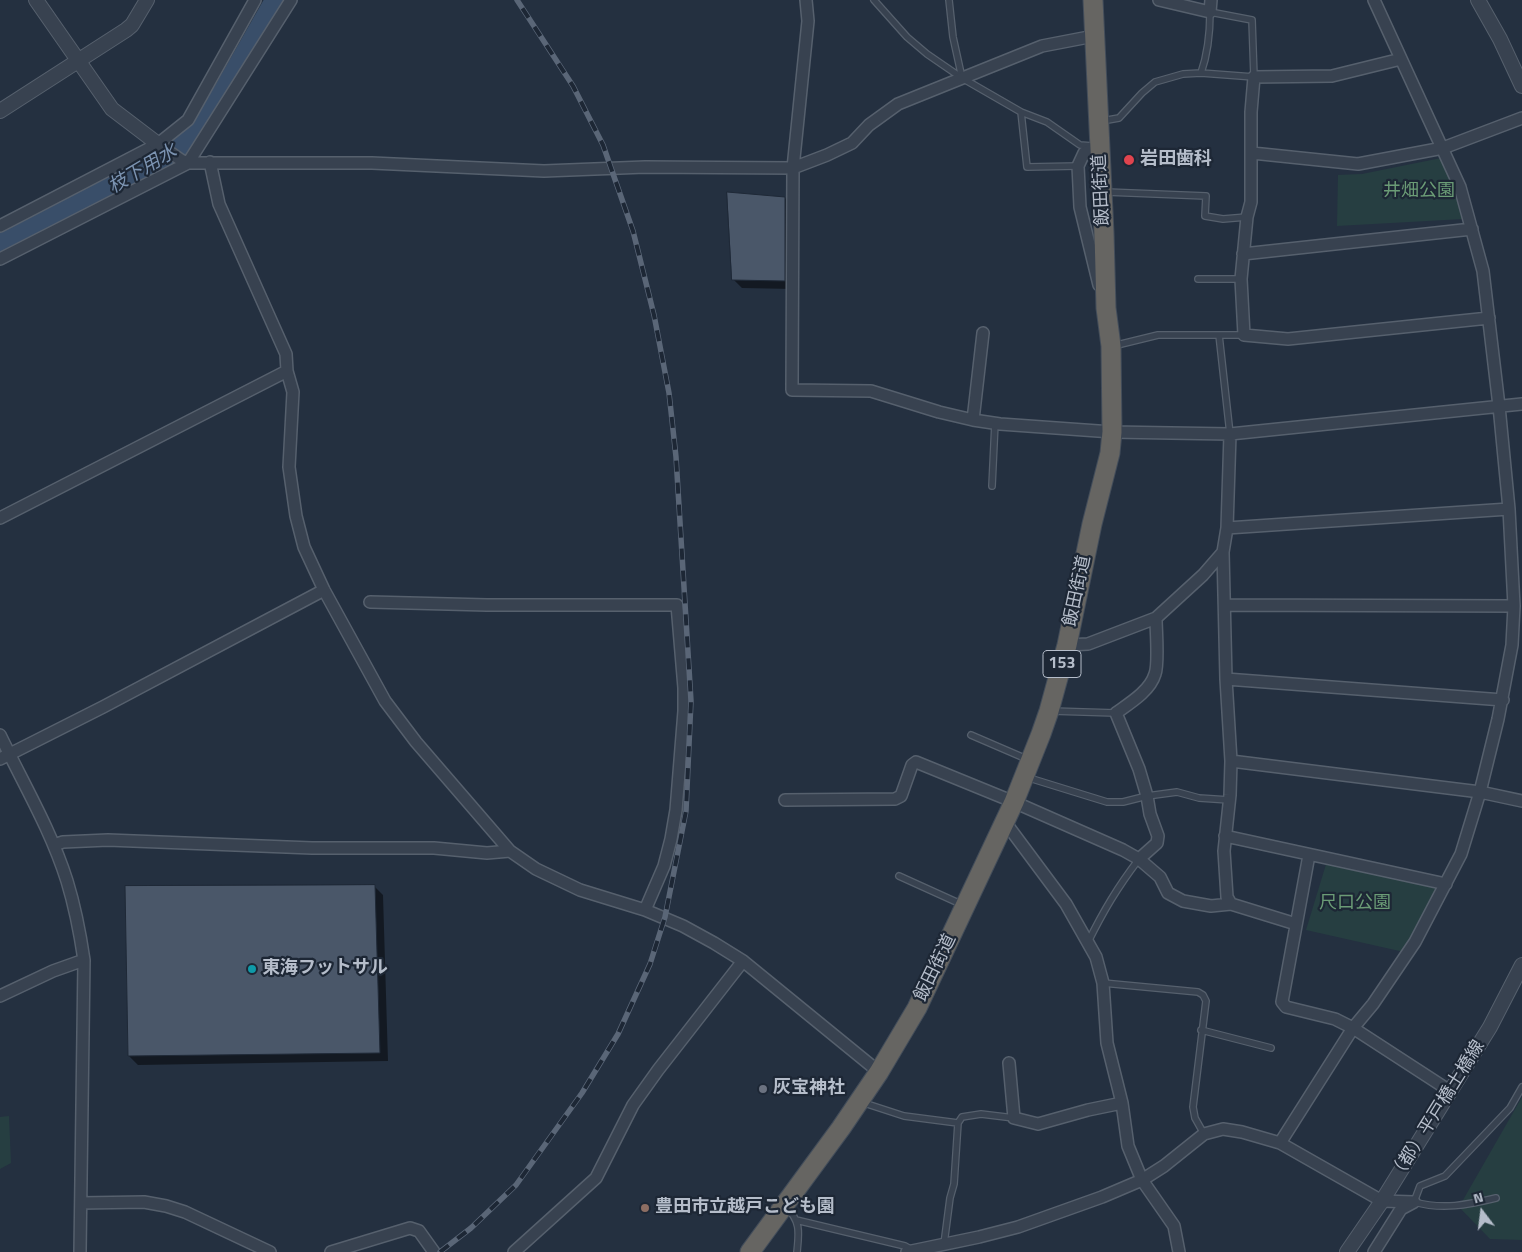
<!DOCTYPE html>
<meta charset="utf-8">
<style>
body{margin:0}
#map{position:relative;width:1522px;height:1252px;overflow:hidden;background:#243040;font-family:"Titillium Web",sans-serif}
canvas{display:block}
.north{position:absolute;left:1457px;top:1187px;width:50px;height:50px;-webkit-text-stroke:4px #1d2735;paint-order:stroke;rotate:345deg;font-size:14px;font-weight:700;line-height:20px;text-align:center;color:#b5bdca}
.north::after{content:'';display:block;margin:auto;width:18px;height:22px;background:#b5bdca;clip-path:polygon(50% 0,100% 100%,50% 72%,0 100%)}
</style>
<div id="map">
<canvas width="1522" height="1252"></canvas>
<div class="north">N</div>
</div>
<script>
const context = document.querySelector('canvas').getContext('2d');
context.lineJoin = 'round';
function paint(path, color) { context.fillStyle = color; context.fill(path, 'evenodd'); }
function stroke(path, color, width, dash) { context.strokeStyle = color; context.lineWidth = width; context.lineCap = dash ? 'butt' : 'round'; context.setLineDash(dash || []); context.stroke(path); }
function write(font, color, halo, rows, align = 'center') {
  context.font = font + ' "Titillium Web","Noto Sans JP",sans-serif'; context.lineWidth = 4.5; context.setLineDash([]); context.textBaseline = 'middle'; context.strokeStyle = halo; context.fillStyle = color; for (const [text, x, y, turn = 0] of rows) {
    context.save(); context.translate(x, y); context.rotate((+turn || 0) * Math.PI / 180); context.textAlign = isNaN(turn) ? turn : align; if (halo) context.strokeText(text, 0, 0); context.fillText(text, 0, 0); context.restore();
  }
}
paint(new Path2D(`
 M 1446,157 L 1463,219 L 1337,226 L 1338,175 L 1362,174 Z
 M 1327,861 L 1443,888 L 1404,952 L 1306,930 Z
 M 1522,1097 L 1522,1240 L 1490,1239 L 1459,1207 Z
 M 9,1116 L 11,1163 L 0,1169 L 0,1117 Z`), '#263e41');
paint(new Path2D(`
 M 785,198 L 794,207 L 793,289 L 742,288 L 733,279 Z
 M 374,886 L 383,895 L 388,1061 L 138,1065 L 129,1056 Z`), '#0007');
stroke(new Path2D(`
 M 0,245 L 149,170 L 167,159 L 185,145 L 205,125 L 228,88 L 278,0`), '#394e69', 25);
const building = new Path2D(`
 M 727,192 L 785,197 L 785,281 L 732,280 Z
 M 375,885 L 380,1053 L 128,1056 L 125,886 Z`);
paint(building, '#4a5769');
stroke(building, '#1f2937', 1);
const service = new Path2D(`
 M 874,0 L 907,37 L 927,54 L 962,78 L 1021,112 L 1047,122 L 1080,145 L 1093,146
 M 949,0 L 953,37 L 962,78
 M 1021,112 L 1027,167 L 1078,166
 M 1102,121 L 1119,118 L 1142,93 L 1155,82 L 1183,74 L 1201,73 L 1254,77 L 1252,20 L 1210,12 C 1210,34 1208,53 1201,73
 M 1106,192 L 1206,196 L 1205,216 L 1223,219 L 1247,217
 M 1198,279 L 1241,279
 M 1219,335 L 1230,434
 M 1113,346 L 1158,335 L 1244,335
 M 992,486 L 995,423
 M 1051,711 L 1116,713
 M 971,735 L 1029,760
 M 1026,777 L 1107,802 L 1123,802 L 1147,796 L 1177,792 L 1199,798 L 1229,800
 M 899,876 L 963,905
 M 1088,942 C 1104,910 1117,888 1139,859
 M 1103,983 L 1198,992 L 1203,995 L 1206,1001 L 1193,1107 L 1195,1118 L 1204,1134
 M 1201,1030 L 1271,1048
 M 861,1102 L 904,1116 L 958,1123
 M 1496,1198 C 1467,1205 1443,1210 1414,1202 L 1420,1186 L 1445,1176 L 1510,1108 L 1522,1087
 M 786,1207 C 801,1221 799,1233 797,1252
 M 796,1220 L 905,1246 L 912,1250
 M 944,1244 L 950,1198 L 954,1184 L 958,1123 L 962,1117 L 981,1114 L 1014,1118`);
const minor = new Path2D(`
 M 806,0 L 808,21 L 793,168 L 792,390 L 871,391 L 939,412 L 973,420 L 1000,424 L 1112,432 L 1230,434 L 1522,404
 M 1159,0 L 1210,12 L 1211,0
 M 1401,59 L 1332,76 L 1254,77 L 1251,112 L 1251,202 L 1247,217 L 1241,279 L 1244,335 L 1288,339 L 1489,318
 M 158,144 L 181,160 L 188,163
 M 1252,153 L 1358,164 L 1443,148 L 1522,118
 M 210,162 L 219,204 L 286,354 L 287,371 L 293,392 L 289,467 L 296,516 L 304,547 L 324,590 L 385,701 L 416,742 L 510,851 L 536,869 L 580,890 L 645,910 L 683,926 L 714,943 L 743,961 L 879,1072
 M 188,163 L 291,0
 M 0,226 L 158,144 L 188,120 L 255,0
 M 1243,254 L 1472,229
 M 0,259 L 188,163 L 372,163 L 544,171 L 645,167 L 793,168 L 827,155 L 852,143 L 869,125 L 898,104 L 1042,46 L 1094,36
 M 1099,285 L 1080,207 L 1078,166 L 1084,153 L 1100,147
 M 973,420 L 983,333
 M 1230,434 L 1227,528 L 1223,552 L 1226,679 L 1231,761 L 1230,795 L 1224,851 L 1227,897 L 1231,904 L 1296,924
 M 0,518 L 287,371
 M 1227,528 L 1509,509
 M 370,602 L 487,605 L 677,605 L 684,688 L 684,711 L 676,810 L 671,839 L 664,866 L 645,910
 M 1225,605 L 1514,606
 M 1067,645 L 1088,644 L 1156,618
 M 1226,679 L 1503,700
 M 0,735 C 23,783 51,830 67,881 C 75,907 80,933 84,960 L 80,1252
 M 0,759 L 103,707 L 324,590
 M 1231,761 L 1480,792 L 1522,801
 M 785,800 L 895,799 L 901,796 L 912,765 L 916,762 L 1014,802 L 1123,850 L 1139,859 L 1157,843 L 1158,836 L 1150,814 L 1147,796 L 1139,769 L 1116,713 C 1130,703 1150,691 1155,674 C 1159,664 1156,631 1156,618 L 1203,575 L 1223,552
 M 1005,822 L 1066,904 L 1096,957 L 1103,983 L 1107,1043 L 1122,1103 L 1128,1146 L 1142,1180 L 1174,1226 L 1179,1252
 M 1225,836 L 1446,884
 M 54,845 L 63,842 L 108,840 L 312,848 L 434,848 L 487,853 L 510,851
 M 1309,855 L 1282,1002 L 1286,1007 L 1335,1019 L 1353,1028 L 1450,1091
 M 1139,859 L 1160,877 L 1168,893 L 1183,901 L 1211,906 L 1231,904
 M 0,996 L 53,971 L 84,960
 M 1009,1063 L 1014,1118 L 1038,1124 L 1088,1110 L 1122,1103
 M 1280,1143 L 1353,1028 L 1373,1004 L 1415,942 L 1461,854 L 1480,792 L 1498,719 L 1512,645 L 1514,606 L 1509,509 L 1499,406 L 1483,271 L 1460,187 L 1374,0
 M 81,1203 L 144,1202 L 166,1206 L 185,1212 L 270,1252
 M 331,1252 L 410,1228 L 419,1231 L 434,1252
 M 514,1252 L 596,1178 L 633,1105 L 658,1070 L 743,961
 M 907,1252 L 979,1237 L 1018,1227 L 1102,1197 L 1142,1180 L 1164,1166 L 1204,1134 L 1223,1129 L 1242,1132 L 1280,1143 L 1382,1201 L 1414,1202
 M 1374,1252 L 1401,1209 L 1414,1202`);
const tertiary = new Path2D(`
 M 36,0 L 112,109 L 158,144
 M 1478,0 L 1500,39 L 1522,86
 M 0,111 L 126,30 L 132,25 L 147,0
 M 1347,1252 L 1382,1201 L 1490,1027 L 1522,965`);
const trunk = new Path2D(`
 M 750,1252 L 841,1128 L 879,1072 L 917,1008 L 1014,802 L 1041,734 L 1049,711 L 1067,645 L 1092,524 L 1110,453 L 1112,432 L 1111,346 L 1106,308 L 1104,233 L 1093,0`);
stroke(service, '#56606d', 8);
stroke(minor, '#56606d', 14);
stroke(tertiary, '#56606d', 16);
stroke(trunk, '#434d5a', 21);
stroke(service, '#384250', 5.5);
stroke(minor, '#384250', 11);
stroke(tertiary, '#384250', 14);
stroke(trunk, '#666562', 19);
const rail = new Path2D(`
 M 440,1252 L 471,1228 L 516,1185 L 582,1093 L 618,1034 L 650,964 L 665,917 L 686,811 L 691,701 L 676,457 L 669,393 L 654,315 L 633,231 L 603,145 L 573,86 L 517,0`);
stroke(rail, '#5a6677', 5.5);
stroke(rail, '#1d2735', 4, [11]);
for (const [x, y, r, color] of [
 [1129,160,6,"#e0444e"],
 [252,969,5,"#0f9aa8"],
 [763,1089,5,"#6b7280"],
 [645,1208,5,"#8d6e63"]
]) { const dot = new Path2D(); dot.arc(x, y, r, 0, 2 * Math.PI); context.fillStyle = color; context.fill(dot); stroke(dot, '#1d2735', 2); }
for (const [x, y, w] of [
 [1062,664,38]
]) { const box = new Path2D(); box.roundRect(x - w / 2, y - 13.5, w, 27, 4); context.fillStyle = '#1d2735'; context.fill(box); stroke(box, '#b5bdca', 1); }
write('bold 16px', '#b5bdca', null, [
 ["153",1062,664]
]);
write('bold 18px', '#b5bdca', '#1d2735', [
 ["岩田歯科",1140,160],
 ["東海フットサル",262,969],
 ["灰宝神社",773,1089],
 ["豊田市立越戸こども園",655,1208]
], 'left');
write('18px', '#b5bdca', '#1d2735', [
 ["飯田街道",1102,190,-93],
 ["飯田街道",1078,591,-78],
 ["飯田街道",936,968,-64],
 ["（都）平戸橋土橋線",1438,1111,-58]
]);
write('18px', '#6b9c76', '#1d2735', [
 ["井畑公園",1419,192],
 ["尺口公園",1355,904]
]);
write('italic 19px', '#7c94b2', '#1d2735', [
 ["枝下用水",143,170,-31]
]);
</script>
